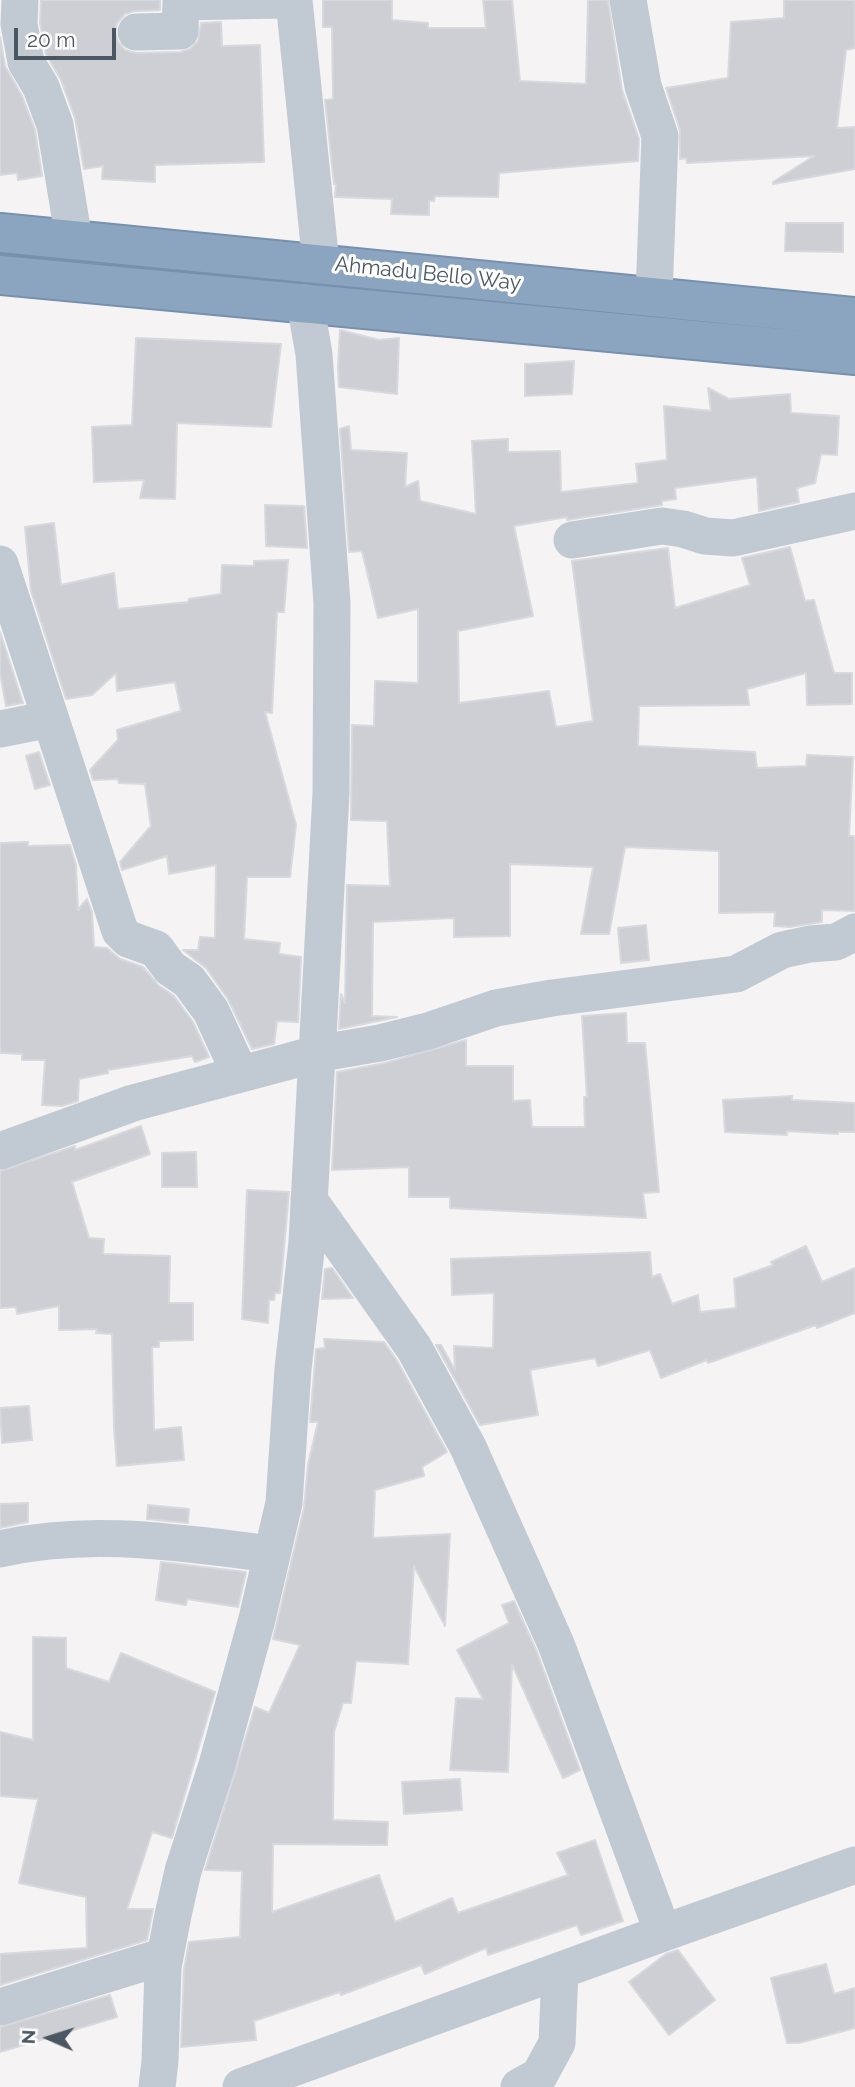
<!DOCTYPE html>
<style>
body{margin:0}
#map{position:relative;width:855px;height:2087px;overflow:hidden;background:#f5f3f3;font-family:Raleway,sans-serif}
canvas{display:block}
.north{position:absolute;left:14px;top:2003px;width:70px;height:70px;-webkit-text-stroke:5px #fff;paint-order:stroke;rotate:273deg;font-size:19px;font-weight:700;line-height:28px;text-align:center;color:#4a5661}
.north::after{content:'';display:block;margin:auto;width:24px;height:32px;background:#4a5661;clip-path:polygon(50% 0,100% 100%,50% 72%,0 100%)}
.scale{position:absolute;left:14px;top:28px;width:102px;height:32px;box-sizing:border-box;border:4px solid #4a5661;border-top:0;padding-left:9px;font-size:21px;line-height:24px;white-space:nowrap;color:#4a5661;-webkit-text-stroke:5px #fff;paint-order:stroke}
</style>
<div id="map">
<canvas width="855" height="2087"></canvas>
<div class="north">N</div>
<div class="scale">20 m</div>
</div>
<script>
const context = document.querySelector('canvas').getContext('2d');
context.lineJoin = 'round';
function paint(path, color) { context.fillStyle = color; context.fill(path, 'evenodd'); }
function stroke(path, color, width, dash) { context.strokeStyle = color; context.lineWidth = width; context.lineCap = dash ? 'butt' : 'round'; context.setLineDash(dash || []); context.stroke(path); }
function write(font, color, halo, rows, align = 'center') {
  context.font = font + ' Raleway,sans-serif'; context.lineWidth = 6; context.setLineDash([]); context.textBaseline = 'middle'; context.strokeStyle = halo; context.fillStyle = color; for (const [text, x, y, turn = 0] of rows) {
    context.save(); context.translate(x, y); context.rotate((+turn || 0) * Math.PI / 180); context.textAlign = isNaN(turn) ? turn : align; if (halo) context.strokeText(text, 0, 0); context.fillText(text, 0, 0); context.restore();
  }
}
const building = new Path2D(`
 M 41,0 L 160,0 L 160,10 L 135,11 L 125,14 L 117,23 L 115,32 L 118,42 L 125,50 L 136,53 L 180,52 L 190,49 L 198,41 L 201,23 L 221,22 L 222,46 L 260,45 L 264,162 L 155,165 L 155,182 L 102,179 L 103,166 L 84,169 L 75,118 L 61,80 L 46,54 L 40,23 Z
 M 323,0 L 392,0 L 392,20 L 428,23 L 428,28 L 486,28 L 483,0 L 512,0 L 520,81 L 586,84 L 588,0 L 608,0 L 622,90 L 639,139 L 638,161 L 499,173 L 498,197 L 435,196 L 434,201 L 429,201 L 429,215 L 391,214 L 392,199 L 335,197 L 336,184 L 334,184 L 325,100 L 333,99 L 332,27 L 323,27 Z
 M 784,0 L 855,0 L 855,48 L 846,50 L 837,128 L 855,127 L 855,169 L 773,184 L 773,182 L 814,156 L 687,163 L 686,158 L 680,159 L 680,130 L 666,88 L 728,78 L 731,22 L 784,18 Z
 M 0,37 L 5,66 L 22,96 L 35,130 L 42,176 L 18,180 L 17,173 L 0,175 Z
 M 786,223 L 843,223 L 843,252 L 785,251 Z
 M 340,330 L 379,340 L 399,338 L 397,394 L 339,387 L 338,367 Z
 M 136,338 L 281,344 L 271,427 L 177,423 L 175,499 L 140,498 L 144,480 L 94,482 L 92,427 L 132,425 Z
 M 574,361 L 572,394 L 525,396 L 525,364 Z
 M 708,388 L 729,399 L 790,394 L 791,413 L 839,416 L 837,455 L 821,454 L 815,483 L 797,488 L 799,502 L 759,511 L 757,477 L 675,488 L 676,499 L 662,501 L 662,505 L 567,520 L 567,517 L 514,526 L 533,616 L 458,631 L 459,703 L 549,691 L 556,727 L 593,721 L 572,561 L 668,548 L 675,608 L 750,585 L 742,558 L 790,547 L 805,601 L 814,600 L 834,673 L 852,673 L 852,704 L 807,705 L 806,673 L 747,689 L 749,705 L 639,706 L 638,746 L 755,752 L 757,768 L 806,766 L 807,755 L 853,757 L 849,836 L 855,836 L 855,911 L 822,910 L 822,922 L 790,927 L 774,926 L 775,912 L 719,913 L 719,851 L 625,847 L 609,934 L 581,934 L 593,867 L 510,864 L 510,936 L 454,937 L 454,918 L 373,922 L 372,1016 L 397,1017 L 339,1029 L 341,994 L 345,1003 L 347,885 L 390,886 L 387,821 L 351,820 L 352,725 L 374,726 L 375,681 L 418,683 L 418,609 L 378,618 L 362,551 L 349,552 L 340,429 L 349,426 L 351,450 L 407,453 L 405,487 L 418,481 L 420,501 L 476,514 L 472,441 L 508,439 L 508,452 L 560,451 L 561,492 L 638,483 L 636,464 L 667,460 L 664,406 L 711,411 Z
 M 265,505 L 304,506 L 307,548 L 266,546 Z
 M 54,523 L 61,585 L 114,573 L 118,609 L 188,602 L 189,599 L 221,594 L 222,565 L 254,566 L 254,561 L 288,560 L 284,612 L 277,612 L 272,713 L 265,712 L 296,825 L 295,834 L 290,877 L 247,877 L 244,939 L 280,943 L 279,954 L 301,957 L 298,1022 L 277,1021 L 274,1044 L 252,1049 L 228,999 L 206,968 L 183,950 L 198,950 L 200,937 L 215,938 L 216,865 L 169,874 L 167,856 L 122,870 L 120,862 L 151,826 L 145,784 L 119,783 L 118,779 L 93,780 L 90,770 L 118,740 L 117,730 L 181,711 L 175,682 L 117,691 L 116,673 L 92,695 L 66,699 L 31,591 L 25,527 Z
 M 0,632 L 23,703 L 6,706 L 0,673 Z
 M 39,752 L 50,785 L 35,789 L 26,756 Z
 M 28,842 L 28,846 L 70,845 L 76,865 L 78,910 L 87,899 L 92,912 L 94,947 L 107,948 L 120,959 L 143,967 L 158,985 L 174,996 L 193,1022 L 209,1057 L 195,1062 L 192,1056 L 108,1070 L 108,1073 L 79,1079 L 78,1101 L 62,1106 L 42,1105 L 45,1060 L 22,1060 L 22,1054 L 0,1053 L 0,843 Z
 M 646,925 L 649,960 L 621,963 L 618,928 Z
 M 626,1013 L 627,1043 L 645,1043 L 659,1192 L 643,1193 L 646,1218 L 450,1208 L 450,1197 L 409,1197 L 409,1167 L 332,1170 L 337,1072 L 385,1063 L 466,1040 L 466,1066 L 513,1066 L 513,1101 L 530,1100 L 532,1127 L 585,1127 L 584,1097 L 587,1097 L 582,1016 Z
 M 792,1096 L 792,1100 L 855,1103 L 855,1132 L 838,1132 L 838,1134 L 787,1131 L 787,1135 L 725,1132 L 723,1100 Z
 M 141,1126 L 150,1154 L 72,1182 L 89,1238 L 104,1239 L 103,1254 L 170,1256 L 169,1303 L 193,1303 L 193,1340 L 159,1341 L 159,1347 L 152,1347 L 154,1430 L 181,1427 L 184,1460 L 117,1466 L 114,1428 L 112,1334 L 96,1333 L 97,1329 L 59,1330 L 59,1306 L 17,1314 L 16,1307 L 0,1308 L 0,1171 L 75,1146 L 75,1150 Z
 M 196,1152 L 197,1187 L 162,1187 L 162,1153 Z
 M 247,1190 L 289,1192 L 280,1293 L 275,1293 L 274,1300 L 269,1300 L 268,1323 L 242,1319 Z
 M 806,1246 L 822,1282 L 855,1268 L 855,1313 L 817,1328 L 816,1325 L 708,1363 L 707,1360 L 661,1378 L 650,1350 L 598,1366 L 595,1358 L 530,1370 L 538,1415 L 480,1425 L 436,1345 L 441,1345 L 455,1370 L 454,1346 L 493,1348 L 494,1293 L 452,1295 L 451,1259 L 650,1252 L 652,1277 L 660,1274 L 672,1304 L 698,1295 L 700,1312 L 736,1308 L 734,1279 L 773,1265 L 771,1262 Z
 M 332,1268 L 353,1298 L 322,1299 L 325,1269 Z
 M 324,1339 L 384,1342 L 396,1359 L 447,1452 L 422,1467 L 424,1476 L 375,1490 L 373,1538 L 450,1534 L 445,1626 L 414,1566 L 408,1664 L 356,1661 L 351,1703 L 343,1703 L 334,1732 L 333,1820 L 388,1822 L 387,1845 L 273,1844 L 272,1912 L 379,1875 L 395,1922 L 452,1898 L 458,1913 L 568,1875 L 557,1853 L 595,1840 L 623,1921 L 581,1935 L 577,1925 L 488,1955 L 486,1948 L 425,1974 L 421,1965 L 341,1995 L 340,1992 L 254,2021 L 256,2040 L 181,2047 L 184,1969 L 189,1942 L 240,1937 L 242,1871 L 205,1870 L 255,1707 L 269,1713 L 300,1645 L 273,1639 L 304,1508 L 308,1464 L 318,1422 L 310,1422 L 316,1349 L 325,1348 Z
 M 29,1406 L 32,1440 L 2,1443 L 0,1408 Z
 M 28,1503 L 28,1522 L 0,1528 L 0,1504 Z
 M 148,1505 L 189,1509 L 188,1523 L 147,1519 Z
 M 161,1562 L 246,1572 L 238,1607 L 187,1599 L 186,1605 L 156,1600 Z
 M 514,1601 L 537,1652 L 580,1770 L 563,1778 L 512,1664 L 508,1772 L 450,1770 L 456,1698 L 483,1699 L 457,1650 L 509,1623 L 502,1605 Z
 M 33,1637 L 66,1638 L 66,1668 L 109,1682 L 121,1653 L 215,1692 L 172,1838 L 152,1832 L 127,1909 L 153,1909 L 147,1940 L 0,1985 L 0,1954 L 87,1948 L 86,1897 L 19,1883 L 38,1799 L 0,1796 L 0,1732 L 33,1740 Z
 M 460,1779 L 462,1810 L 404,1814 L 402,1782 Z
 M 678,1950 L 715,2000 L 669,2035 L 629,1982 L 666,1954 Z
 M 826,1964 L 834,1994 L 855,1988 L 855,2028 L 799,2043 L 787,2043 L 771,1978 Z
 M 110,1995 L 117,2017 L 0,2052 L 0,2027 Z`);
paint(building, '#cdcfd5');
stroke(building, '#d7d9de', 2);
const highway = new Path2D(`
 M 0,233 L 855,317
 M 0,275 L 855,355`);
stroke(highway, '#7690ad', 42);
stroke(new Path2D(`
 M 20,0 L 19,24 L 26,62 L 41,87 L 55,125 L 74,240
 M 294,0 L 321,264
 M 628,0 L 643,86 L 660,136 L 654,296
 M 136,32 L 180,31 L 181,2 L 279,0
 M 572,540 L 662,526 L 683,529 L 705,536 L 733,538 L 855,511
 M 0,564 L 120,931 L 128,939 L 156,949 L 170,968 L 189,981 L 211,1011 L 240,1074
 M 0,729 L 50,719
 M 0,1151 L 133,1103 L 316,1054 L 380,1043 L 428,1031 L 496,1008 L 552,998 L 736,974 L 782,950 L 810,944 L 836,942 L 855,932
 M 309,1200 L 414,1348 L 468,1447 L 556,1644 L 663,1933
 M 0,1549 C 91,1528 180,1543 272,1554
 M 0,2007 L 165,1956
 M 157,2087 L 160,2061 L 163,1967 L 173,1915 L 183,1871 L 217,1765 L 257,1619 L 284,1503 L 293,1369 L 307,1242 L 331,793 L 332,603 L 314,354 L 305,303
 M 241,2087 L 663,1933 L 855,1865
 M 519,2087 L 539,2076 L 557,2043 L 560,1971`), '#c1cad2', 37);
stroke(highway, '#8ba5c1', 38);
write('21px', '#4a5661', '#fff', [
 ["Ahmadu Bello Way",428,274,6]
]);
</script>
